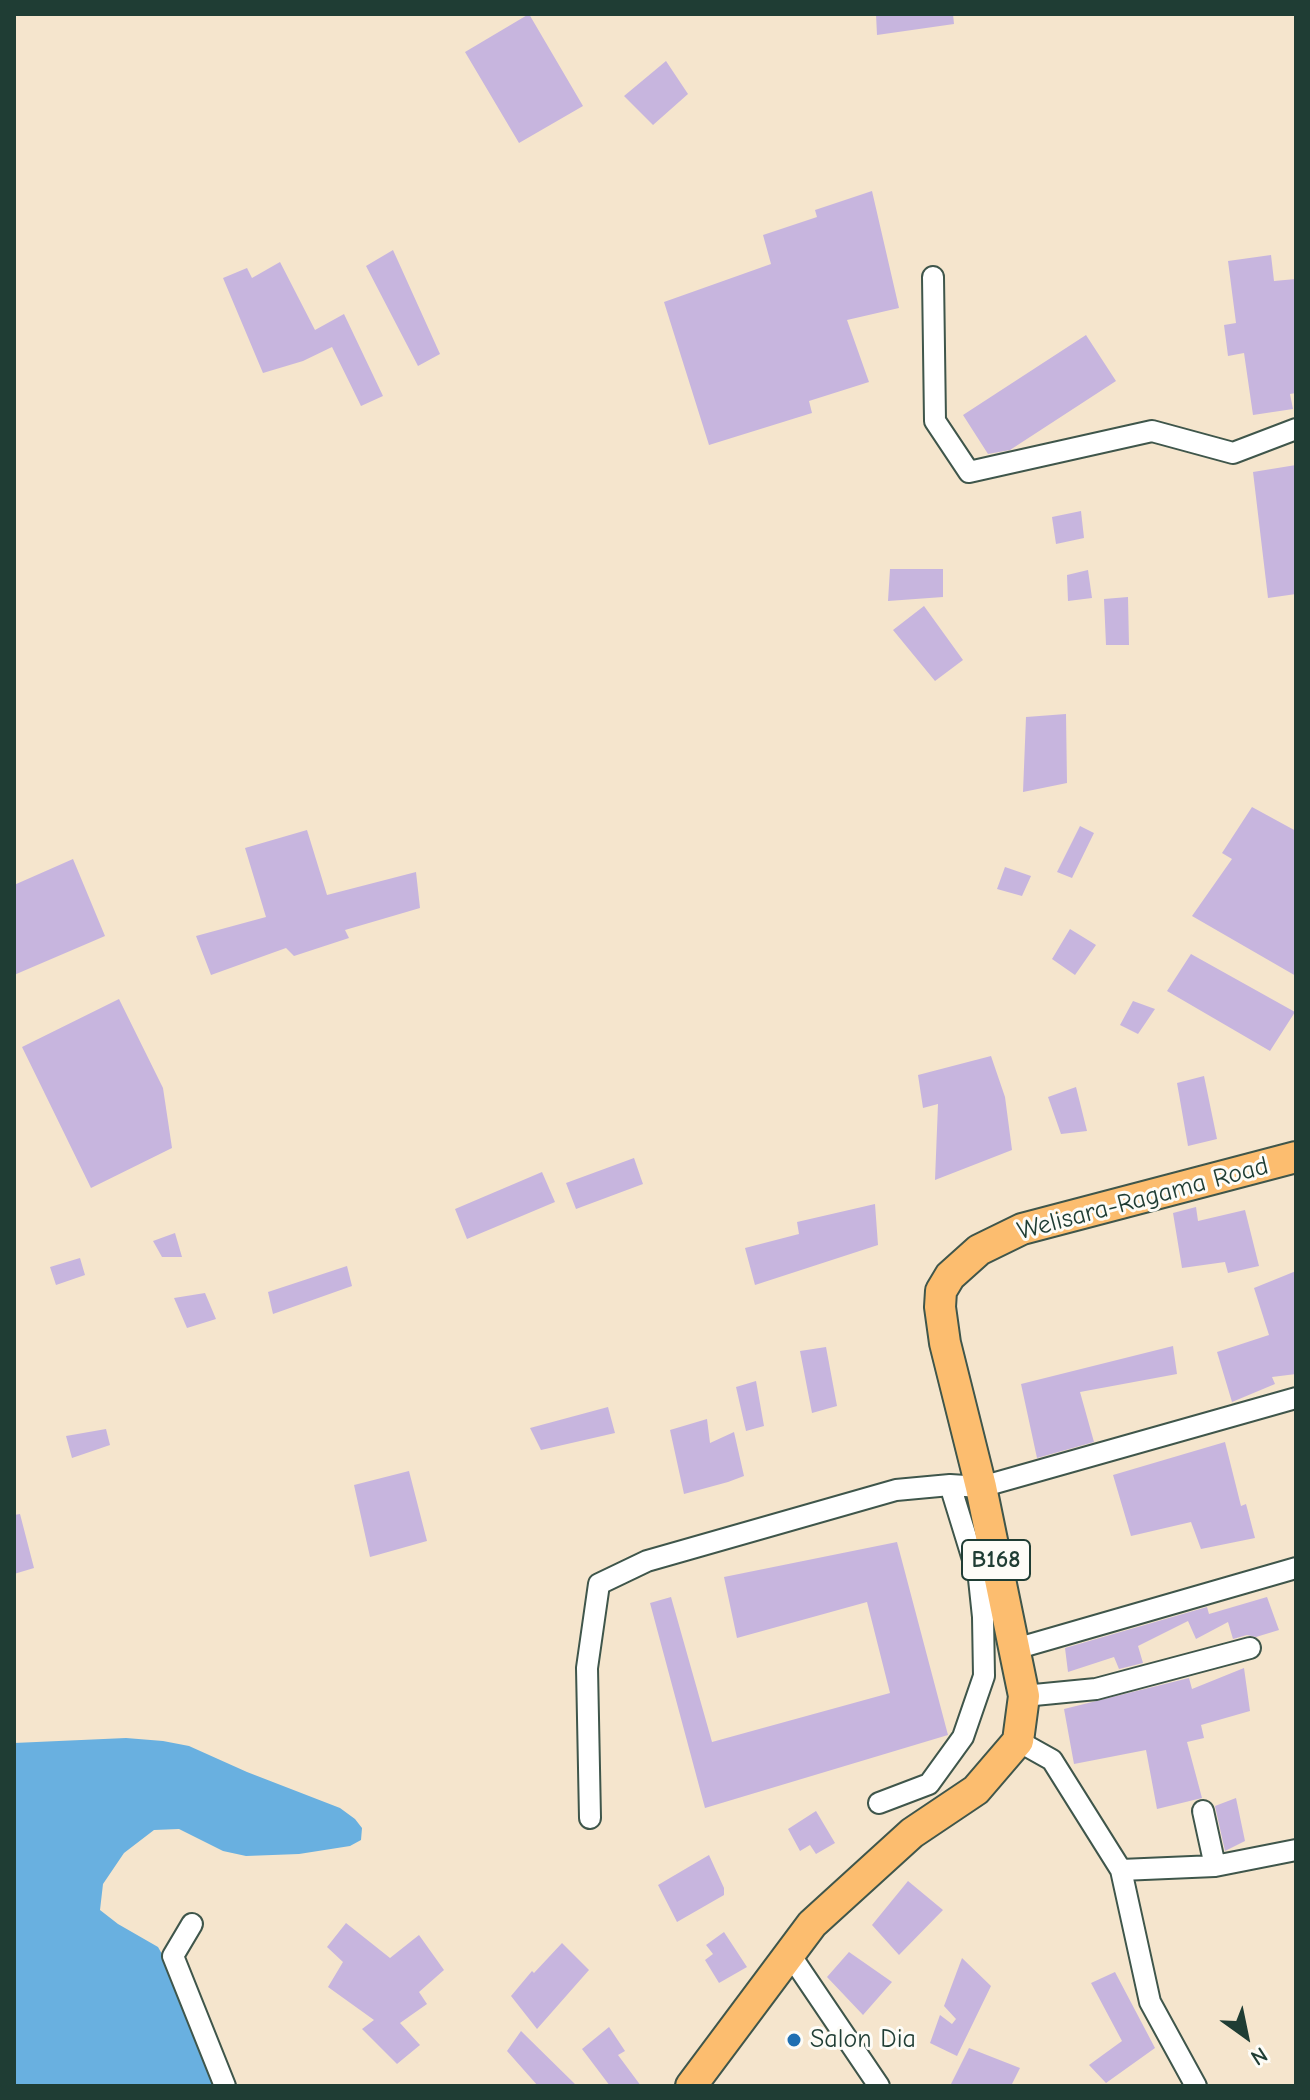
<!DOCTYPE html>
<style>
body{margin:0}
#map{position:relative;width:1310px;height:2100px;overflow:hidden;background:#f5e5cd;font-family:"Comic Neue",sans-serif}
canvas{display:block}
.frame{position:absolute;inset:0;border:16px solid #1f3d34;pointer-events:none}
.north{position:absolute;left:1206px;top:1996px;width:80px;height:80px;-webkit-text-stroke:6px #fdfcf7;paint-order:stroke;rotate:147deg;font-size:22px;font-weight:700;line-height:32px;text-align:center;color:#1f3d34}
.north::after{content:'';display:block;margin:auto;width:28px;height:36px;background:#1f3d34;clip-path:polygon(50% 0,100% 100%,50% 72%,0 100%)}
</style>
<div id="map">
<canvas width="1310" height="2100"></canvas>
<div class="frame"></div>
<div class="north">N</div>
</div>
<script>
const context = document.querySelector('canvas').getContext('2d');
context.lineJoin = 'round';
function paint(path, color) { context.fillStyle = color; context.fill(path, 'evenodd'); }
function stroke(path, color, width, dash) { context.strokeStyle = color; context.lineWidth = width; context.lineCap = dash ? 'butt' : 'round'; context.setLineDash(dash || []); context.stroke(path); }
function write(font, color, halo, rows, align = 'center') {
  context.font = font + ' "Comic Neue",sans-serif'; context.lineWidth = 6; context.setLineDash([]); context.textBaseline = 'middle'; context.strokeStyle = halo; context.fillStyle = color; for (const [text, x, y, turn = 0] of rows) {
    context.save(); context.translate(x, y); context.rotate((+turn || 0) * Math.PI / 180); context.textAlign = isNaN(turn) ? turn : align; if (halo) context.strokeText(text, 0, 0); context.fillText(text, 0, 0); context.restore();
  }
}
paint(new Path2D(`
 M 126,1738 L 163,1741 L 189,1746 L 247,1772 L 340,1808 L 355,1819 L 362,1828 L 361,1840 L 350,1846 L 299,1854 L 246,1856 L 223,1851 L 179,1829 L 154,1830 L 124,1853 L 103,1884 L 100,1910 L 118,1924 L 158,1947 L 166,1961 L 217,2086 L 14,2086 L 14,1743 Z`), '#69b0e0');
paint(new Path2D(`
 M 529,14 L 583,106 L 519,143 L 465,52 Z
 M 876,14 L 953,14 L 954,24 L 877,35 Z
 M 666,61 L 688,94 L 653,125 L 624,96 Z
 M 872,191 L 899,308 L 847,320 L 869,382 L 809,401 L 812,413 L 709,445 L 664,302 L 771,264 L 763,235 L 817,217 L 815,210 Z
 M 393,250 L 440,354 L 418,366 L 366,266 Z
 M 1271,255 L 1274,281 L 1296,279 L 1296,393 L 1290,394 L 1293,409 L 1253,415 L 1244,353 L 1228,356 L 1224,325 L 1236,323 L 1228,261 Z
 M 280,262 L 315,330 L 344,314 L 383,396 L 361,406 L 332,347 L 303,361 L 263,373 L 223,278 L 247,268 L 252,278 Z
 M 1086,335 L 1116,381 L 1010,450 L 988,454 L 963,415 Z
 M 1296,465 L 1296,594 L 1268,598 L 1253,472 Z
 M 1081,511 L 1084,538 L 1056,544 L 1052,517 Z
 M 890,569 L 943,569 L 943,597 L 888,601 Z
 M 1088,570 L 1092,598 L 1068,601 L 1067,575 Z
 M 1128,597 L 1129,645 L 1106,645 L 1104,599 Z
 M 924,606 L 963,660 L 935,681 L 893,630 Z
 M 1066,714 L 1067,783 L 1023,792 L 1026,717 Z
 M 1252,807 L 1296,831 L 1296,976 L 1192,916 L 1232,859 L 1222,853 Z
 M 1080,826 L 1094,833 L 1072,878 L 1057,872 Z
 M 307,830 L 327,895 L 416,872 L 420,908 L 345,930 L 349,938 L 294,956 L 286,948 L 211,975 L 196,936 L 266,917 L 245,848 Z
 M 73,859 L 105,936 L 14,975 L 14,885 Z
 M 1005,867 L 1031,876 L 1022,896 L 997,889 Z
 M 1070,929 L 1096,945 L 1075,975 L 1052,959 Z
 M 1191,954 L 1295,1012 L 1270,1051 L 1167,991 Z
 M 119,999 L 163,1088 L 172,1148 L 91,1188 L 22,1047 Z
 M 1133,1001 L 1155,1009 L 1138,1034 L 1120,1025 Z
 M 991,1056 L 1005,1097 L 1012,1150 L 935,1180 L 938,1104 L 923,1108 L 918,1075 Z
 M 1204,1076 L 1217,1139 L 1188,1146 L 1177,1083 Z
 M 1076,1087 L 1087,1131 L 1061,1134 L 1048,1097 Z
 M 634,1158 L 643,1184 L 576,1209 L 566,1183 Z
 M 542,1172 L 555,1202 L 467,1239 L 455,1209 Z
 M 875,1204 L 878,1245 L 755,1285 L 745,1248 L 799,1234 L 797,1222 Z
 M 1196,1207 L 1198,1221 L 1245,1210 L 1259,1266 L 1228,1273 L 1225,1262 L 1182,1268 L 1173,1213 Z
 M 175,1233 L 182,1257 L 162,1257 L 153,1241 Z
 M 80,1258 L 85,1275 L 56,1285 L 50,1267 Z
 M 347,1266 L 352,1286 L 273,1314 L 268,1292 Z
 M 1296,1271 L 1296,1374 L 1272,1377 L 1275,1384 L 1232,1402 L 1217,1352 L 1269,1335 L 1254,1288 Z
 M 205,1293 L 216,1319 L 187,1328 L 174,1298 Z
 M 1173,1346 L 1177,1374 L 1080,1392 L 1094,1442 L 1037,1458 L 1021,1384 Z
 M 826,1347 L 837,1406 L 812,1413 L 800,1351 Z
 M 756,1381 L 764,1426 L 746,1431 L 736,1387 Z
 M 608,1407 L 615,1433 L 541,1450 L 530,1428 Z
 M 707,1419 L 710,1443 L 734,1432 L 744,1476 L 728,1482 L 684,1494 L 670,1430 Z
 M 106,1429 L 110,1445 L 72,1458 L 66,1436 Z
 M 1225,1442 L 1241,1506 L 1246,1504 L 1255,1538 L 1201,1549 L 1191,1522 L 1131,1536 L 1113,1475 Z
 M 409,1471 L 427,1541 L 370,1557 L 354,1485 Z
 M 20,1514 L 34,1568 L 14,1574 L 14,1515 Z
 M 897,1542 L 948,1735 L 705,1808 L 650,1603 L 671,1597 L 712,1742 L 890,1693 L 867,1602 L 737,1638 L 724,1577 Z
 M 1267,1597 L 1279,1630 L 1256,1637 L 1247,1635 L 1233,1639 L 1228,1622 L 1196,1639 L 1188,1621 L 1138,1646 L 1143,1663 L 1119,1669 L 1114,1657 L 1068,1672 L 1065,1648 L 1207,1607 L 1209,1614 Z
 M 1244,1668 L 1250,1711 L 1201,1725 L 1204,1738 L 1187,1742 L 1202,1798 L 1157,1809 L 1146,1750 L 1074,1764 L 1064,1709 L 1189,1678 L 1192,1689 Z
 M 1236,1798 L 1245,1841 L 1225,1851 L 1215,1806 Z
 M 816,1811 L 835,1843 L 816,1854 L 810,1845 L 800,1851 L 788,1829 Z
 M 709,1855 L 724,1888 L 724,1895 L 677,1922 L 658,1885 Z
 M 908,1881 L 943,1910 L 899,1955 L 872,1925 Z
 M 346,1923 L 390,1958 L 419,1935 L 444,1970 L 419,1992 L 427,2004 L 400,2023 L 420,2045 L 397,2064 L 362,2029 L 374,2020 L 328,1987 L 343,1962 L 327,1947 Z
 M 724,1932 L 747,1967 L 719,1983 L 705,1960 L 713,1954 L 706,1945 Z
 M 562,1943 L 589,1970 L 537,2029 L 511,1996 L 532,1971 L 534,1973 Z
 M 849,1952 L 892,1982 L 863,2015 L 827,1977 Z
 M 962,1958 L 991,1986 L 957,2056 L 930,2043 L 940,2015 L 952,2024 L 956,2019 L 944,2006 Z
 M 1115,1972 L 1155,2048 L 1106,2083 L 1089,2065 L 1122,2041 L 1091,1983 Z
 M 609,2027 L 625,2051 L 618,2055 L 641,2086 L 610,2086 L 582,2049 Z
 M 521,2031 L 577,2086 L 538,2086 L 507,2051 Z
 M 969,2048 L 1020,2068 L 1011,2086 L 950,2086 Z`), '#c7b5de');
const minor = new Path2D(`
 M 933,277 L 935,421 L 969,472 L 1152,431 L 1233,453 L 1296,429
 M 1015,1649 L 1296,1568
 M 1024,1696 L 1096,1689 L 1250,1648
 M 1018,1741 L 1052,1760 L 1121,1870 L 1150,2002 L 1196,2086
 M 879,1803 L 929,1784 L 963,1737 L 984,1676 L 983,1617 L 979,1579 L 950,1485
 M 1203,1811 L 1215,1866
 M 590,1818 L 587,1668 L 599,1584 L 647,1561 L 896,1490 L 950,1485 L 981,1487 L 1296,1398
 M 1121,1870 L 1215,1866 L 1296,1850
 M 192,1924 L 173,1956 L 225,2086
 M 789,1953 L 879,2086`);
const primary = new Path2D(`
 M 691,2086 L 812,1924 L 912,1833 L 976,1790 L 1018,1741 L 1024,1696 L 981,1487 L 945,1343 L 940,1307 L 941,1291 L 950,1276 L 979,1250 L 1022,1229 L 1296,1157`);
stroke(minor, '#3f564b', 24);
stroke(primary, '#3f564b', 34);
stroke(minor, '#fff', 20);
stroke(primary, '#fcbd6f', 30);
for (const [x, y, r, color] of [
 [794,2040,8,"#1f6fb2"]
]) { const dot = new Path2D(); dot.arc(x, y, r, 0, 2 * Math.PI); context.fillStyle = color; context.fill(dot); stroke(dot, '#fdfcf7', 3); }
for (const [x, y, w] of [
 [996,1560,68]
]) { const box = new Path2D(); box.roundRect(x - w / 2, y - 20, w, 40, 6); context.fillStyle = '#fdfcf7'; context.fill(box); stroke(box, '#1f3d34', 2); }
write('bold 24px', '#1f3d34', null, [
 ["B168",996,1560]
]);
write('26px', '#1f3d34', '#fdfcf7', [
 ["Welisara-Ragama Road",1143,1199,-15]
]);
write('26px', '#1f3d34', '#fdfcf7', [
 ["Salon Dia",810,2040]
], 'left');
</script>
